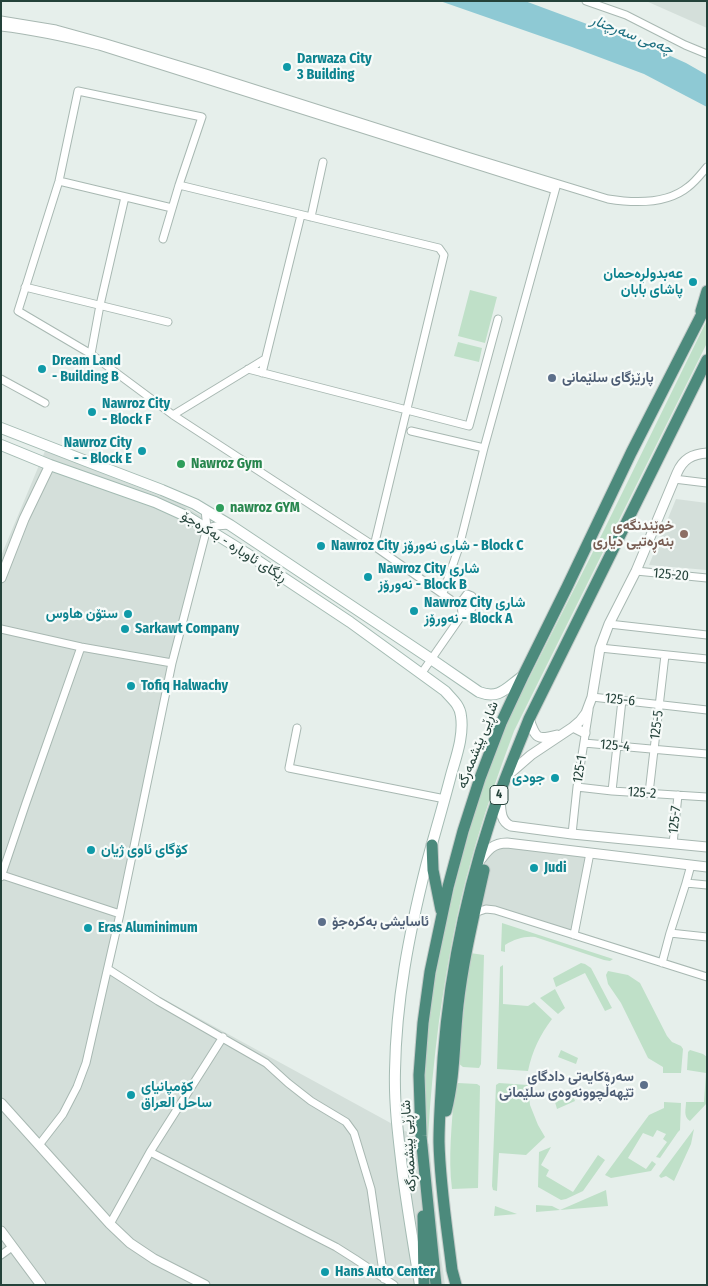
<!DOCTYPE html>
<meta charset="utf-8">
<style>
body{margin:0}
#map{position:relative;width:708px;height:1286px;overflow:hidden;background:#e6efeb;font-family:"Fira Sans Condensed",sans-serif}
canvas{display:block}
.frame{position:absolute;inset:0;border:2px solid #24423a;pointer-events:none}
</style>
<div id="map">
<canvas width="708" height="1286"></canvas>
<div class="frame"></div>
</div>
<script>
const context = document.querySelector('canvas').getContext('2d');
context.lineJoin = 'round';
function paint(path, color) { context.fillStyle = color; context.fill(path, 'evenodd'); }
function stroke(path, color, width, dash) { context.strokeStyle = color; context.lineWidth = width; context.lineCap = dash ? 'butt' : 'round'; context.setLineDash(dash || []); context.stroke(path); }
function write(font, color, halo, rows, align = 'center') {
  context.font = font + ' "Fira Sans Condensed",Vazirmatn,sans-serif'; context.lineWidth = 4.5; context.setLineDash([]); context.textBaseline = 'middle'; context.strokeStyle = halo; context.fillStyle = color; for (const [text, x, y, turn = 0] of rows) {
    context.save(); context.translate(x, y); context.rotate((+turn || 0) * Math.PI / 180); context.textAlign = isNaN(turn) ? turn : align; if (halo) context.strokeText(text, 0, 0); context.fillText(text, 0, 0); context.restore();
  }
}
paint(new Path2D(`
 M 646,1 L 707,1 L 707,28 Z
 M 45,451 L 179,503 L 210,521 L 178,640 L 109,969 L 429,1144 L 438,1236 L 445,1285 L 1,1285 L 1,556 Z
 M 676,499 L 707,503 L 707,570 L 649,565 Z
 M 493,846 L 590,853 L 574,935 L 495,910 L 475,911 L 488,850 Z`), '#d4dfda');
paint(new Path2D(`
 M 470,290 L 497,297 L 485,343 L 458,336 Z
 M 707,320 L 707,343 L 514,731 C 498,774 483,817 471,861 C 456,913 447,967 439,1021 C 434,1060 430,1099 428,1138 L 426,1138 C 425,1116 423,1093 424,1070 C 429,995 445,920 465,847 C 478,800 492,753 514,708 L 603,532 Z
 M 458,342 L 482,348 L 479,362 L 454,356 Z
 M 502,923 L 613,959 L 610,961 L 604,960 L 535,937 C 524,936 515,939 505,945 L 505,952 L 501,951 Z
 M 470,953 L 484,955 L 481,1064 L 479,1068 L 463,1067 L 458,1063 Z
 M 581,963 L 585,964 L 591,968 L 612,1008 L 605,1011 L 585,973 L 556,987 L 553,978 Z
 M 503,965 L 503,1004 L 528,1006 L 534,1002 L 552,1019 C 540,1035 532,1051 528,1071 L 497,1069 L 500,967 Z
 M 608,971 L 628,975 L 640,983 L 667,1036 L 672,1042 L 681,1046 L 683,1049 L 681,1073 L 663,1073 L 663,1067 L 648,1058 L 621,1003 L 608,984 L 606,975 Z
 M 555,989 L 565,1008 L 558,1014 L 540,998 Z
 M 561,1050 L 578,1058 L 576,1064 L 558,1057 Z
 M 690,1050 L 703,1054 L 707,1057 L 707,1103 L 690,1121 C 683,1117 686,1109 686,1102 L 704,1102 L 706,1073 L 687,1070 L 688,1052 Z
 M 458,1083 L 477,1084 L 480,1086 L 478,1188 L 452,1189 C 448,1157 452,1125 454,1093 L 455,1086 Z
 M 499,1083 L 528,1085 L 530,1105 L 538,1125 L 545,1137 L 526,1155 L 499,1153 L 497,1191 L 493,1190 L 492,1186 L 496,1085 Z
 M 573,1096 L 575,1101 L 557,1109 L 555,1102 Z
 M 664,1102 L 681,1103 L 680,1130 L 678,1132 L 660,1158 L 656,1157 L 667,1142 L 663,1139 L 666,1134 L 657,1130 L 653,1137 L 643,1133 L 628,1158 L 646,1169 L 652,1161 L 656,1164 L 651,1171 L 611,1178 L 605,1175 L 649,1115 L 664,1108 Z
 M 694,1129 L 691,1144 L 674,1181 L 666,1176 L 661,1178 L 659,1176 Z
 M 551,1147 L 541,1165 L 549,1170 L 546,1176 L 573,1192 L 598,1155 L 605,1160 L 583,1191 L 566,1199 L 561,1200 L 538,1187 L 539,1152 Z
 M 606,1190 L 608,1206 L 536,1212 L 536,1205 L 552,1206 L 560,1210 Z
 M 495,1206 L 517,1214 L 494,1216 Z`), '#bfe0c8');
paint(new Path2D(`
 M 440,1 L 525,1 L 657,50 L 686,63 L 707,75 L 707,107 L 644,74 L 572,47 Z`), '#8ec9d4');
const minor = new Path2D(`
 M 586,1 L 626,15 L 685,45 L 707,54
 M 1,20 L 56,29 L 103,42 L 206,73 L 464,155 L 608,199 C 633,203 666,205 688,187 C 695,182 701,174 707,167
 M 1,27 C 35,31 67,38 99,46 L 555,190
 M 59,181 L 172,208
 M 179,185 L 202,117 L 78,91 L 59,181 L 18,311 L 91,354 L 173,415 L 374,546 L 454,602 L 461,605
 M 311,217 L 323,162
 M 163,239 L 179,185 L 439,248 L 444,255 L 374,546
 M 25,287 L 168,322
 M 91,354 L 100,305 L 125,197
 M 248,369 L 469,426 L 498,319
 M 262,373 L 301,215
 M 1,379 L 45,403
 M 173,415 L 265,359
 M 411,431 L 484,448
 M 674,479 L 707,483
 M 207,528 L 216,526 L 229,525
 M 636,571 L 707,578
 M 443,593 L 459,547 L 484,448 L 556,187
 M 609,624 L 707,635
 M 1,629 L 81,647 L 172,663
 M 600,648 L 707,659
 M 421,674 L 462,615 C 474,610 473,608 472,596 L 467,594 L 461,602 L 462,615
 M 592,697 L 707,710
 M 297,728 L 289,768 L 445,799
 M 584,743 L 707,754
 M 577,787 L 612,791 L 707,797
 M 612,791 L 622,700
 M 649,793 L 665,655
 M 572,834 L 577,787 L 589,710
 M 673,844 L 678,795
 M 691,865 L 686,883 L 707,885
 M 2,875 L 120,914
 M 1,877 L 26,803 L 81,647
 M 474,913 L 486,909 L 495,910 L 707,977
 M 670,933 L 707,937
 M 574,935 L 590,853
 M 662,963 L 670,933 L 686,883
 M 108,969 L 158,1001 L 266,1063 L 288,1083 L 311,1101 L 346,1122 L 354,1133 L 371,1189 L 384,1279
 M 39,1145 L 63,1114 L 77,1087 L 86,1063 L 120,914 L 172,663 L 207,528 L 205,510
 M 150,1152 L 336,1247 L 355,1259 L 394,1285
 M 110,1224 L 150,1152 L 223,1037
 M 1,1255 L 12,1247`);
const tertiary = new Path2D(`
 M 1,578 L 24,519 L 50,465
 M 529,719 C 536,739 537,740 557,735
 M 573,727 L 585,733
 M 508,775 L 531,755 L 573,727 L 580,721 L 586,713 L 592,697 L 600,648 L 609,624 L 636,571 L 677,473 C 683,459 692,454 707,453
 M 500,795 C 501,807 499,821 511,826 L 572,834 L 707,847
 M 479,862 C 487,851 492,843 507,843 L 707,867
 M 1,1103 L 110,1224 L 130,1243 L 154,1259 L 205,1285
 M 1,1231 L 41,1285`);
const secondary = new Path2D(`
 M 1,428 L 86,461 L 162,490 L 195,504 L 230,525 L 431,659 L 479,692 C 500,700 507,687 523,676
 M 1,445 L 50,465 L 155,502 L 188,517 L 246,553 L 350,622 L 445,691 C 452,699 460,705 461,716 C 464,736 456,757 451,775 C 443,806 434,836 426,866 C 409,934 396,1001 395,1071 C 394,1106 399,1142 403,1176 C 408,1213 414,1249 420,1285`);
const trunk = new Path2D(`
 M 701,311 L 707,291
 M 432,845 L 433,870 L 441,910
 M 446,1111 C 455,1077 454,1040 458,1005 C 463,960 474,915 484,870
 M 423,1216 L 424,1285
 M 436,1285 L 421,1136 L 419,1075 L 423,1023 L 430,972 L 448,887 L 463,831 L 480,778 L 501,723 L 523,676 L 567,587 L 631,453 L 707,304
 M 456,1285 L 452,1270 C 447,1228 440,1185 439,1142 C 439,1126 440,1109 441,1093 C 445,1000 462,906 491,818 C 502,784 516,752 529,719 L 707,360`);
stroke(minor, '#a8b8b2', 9);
stroke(tertiary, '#a8b8b2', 11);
stroke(secondary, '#a4bbb3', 12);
stroke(trunk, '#c2cac8', 13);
stroke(minor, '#fff', 7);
stroke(tertiary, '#fff', 9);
stroke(secondary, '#fff', 10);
stroke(trunk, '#4c8a7c', 11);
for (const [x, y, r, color] of [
 [287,67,5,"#0f9aa8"],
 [693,282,5,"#0f9aa8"],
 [42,369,5,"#0f9aa8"],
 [552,378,5,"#5c6f8a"],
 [92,412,5,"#0f9aa8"],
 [142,451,5,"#0f9aa8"],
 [181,464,5,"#2e9e5b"],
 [220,508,5,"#2e9e5b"],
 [684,534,5,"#8d6e63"],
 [321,546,5,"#0f9aa8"],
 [368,577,5,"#0f9aa8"],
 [414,611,5,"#0f9aa8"],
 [128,614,5,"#0f9aa8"],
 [125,629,5,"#0f9aa8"],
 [131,686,5,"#0f9aa8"],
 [555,778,5,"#0f9aa8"],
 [91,850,5,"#0f9aa8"],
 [534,868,5,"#0f9aa8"],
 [322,922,5,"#5c6f8a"],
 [88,928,5,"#0f9aa8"],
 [644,1085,5,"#5c6f8a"],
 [131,1095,5,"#0f9aa8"],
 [325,1272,5,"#0f9aa8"]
]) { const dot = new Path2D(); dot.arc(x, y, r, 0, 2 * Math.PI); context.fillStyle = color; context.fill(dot); stroke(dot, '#f7fbf9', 2); }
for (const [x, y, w] of [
 [499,795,18]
]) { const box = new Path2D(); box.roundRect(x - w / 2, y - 9.5, w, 19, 4); context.fillStyle = '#f7fbf9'; context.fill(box); stroke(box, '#24423a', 1); }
write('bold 12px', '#24423a', null, [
 ["4",499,795]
]);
write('bold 14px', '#0d838f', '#f7fbf9', [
 ["Darwaza City",297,59],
 ["3 Building",297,75],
 ["عەبدولڕەحمان",683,274,"right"],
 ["پاشای بابان",683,290,"right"],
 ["Dream Land",52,361],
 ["- Building B",52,377],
 ["Nawroz City",102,404],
 ["- Block F",102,420],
 ["Nawroz City",132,443,"right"],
 ["- - Block E",132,459,"right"],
 ["Nawroz City شاری نەورۆز - Block C",331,546],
 ["Nawroz City شاری",378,569],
 ["نەورۆز - Block B",378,585],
 ["Nawroz City شاری",424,603],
 ["نەورۆز - Block A",424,619],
 ["ستۆن هاوس",118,614,"right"],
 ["Sarkawt Company",135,629],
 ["Tofiq Halwachy",141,686],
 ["جودی",545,778,"right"],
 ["کۆگای ئاوی ژیان",101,850],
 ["Judi",544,868],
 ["Eras Aluminimum",98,928],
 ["کۆمپانیای",141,1087],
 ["ساحل العراق",141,1103],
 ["Hans Auto Center",335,1272]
], 'left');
write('bold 14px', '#4e5e75', '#f7fbf9', [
 ["پارێزگای سلێمانی",562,378],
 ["ئاسایشی بەکرەجۆ",332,922],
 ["سەرۆکایەتی دادگای",634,1077,"right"],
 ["تێهەڵچوونەوەی سلێمانی",634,1093,"right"]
], 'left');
write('bold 14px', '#27864d', '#f7fbf9', [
 ["Nawroz Gym",191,464],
 ["nawroz GYM",230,508]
], 'left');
write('bold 14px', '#785e54', '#f7fbf9', [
 ["خوێندنگەی",674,526],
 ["بنەڕەتیی دیاری",674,542]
], 'right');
write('14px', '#24423a', '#f7fbf9', [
 ["ڕێگای ئاوبارە - بەکرەجۆ",234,547,32],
 ["125-20",671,575,5],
 ["125-6",620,700,6],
 ["125-5",657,725,-83],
 ["شاڕێی پێشمەرگە",478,745,-69],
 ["125-4",615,746,5],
 ["125-1",580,769,-81],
 ["125-2",642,793,4],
 ["125-7",675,820,-84],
 ["شاڕێی پێشمەرگە",409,1146,-94]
]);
write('italic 15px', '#1c6f80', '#f7fbf9', [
 ["چەمی سەرچنار",632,35,21]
]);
</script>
